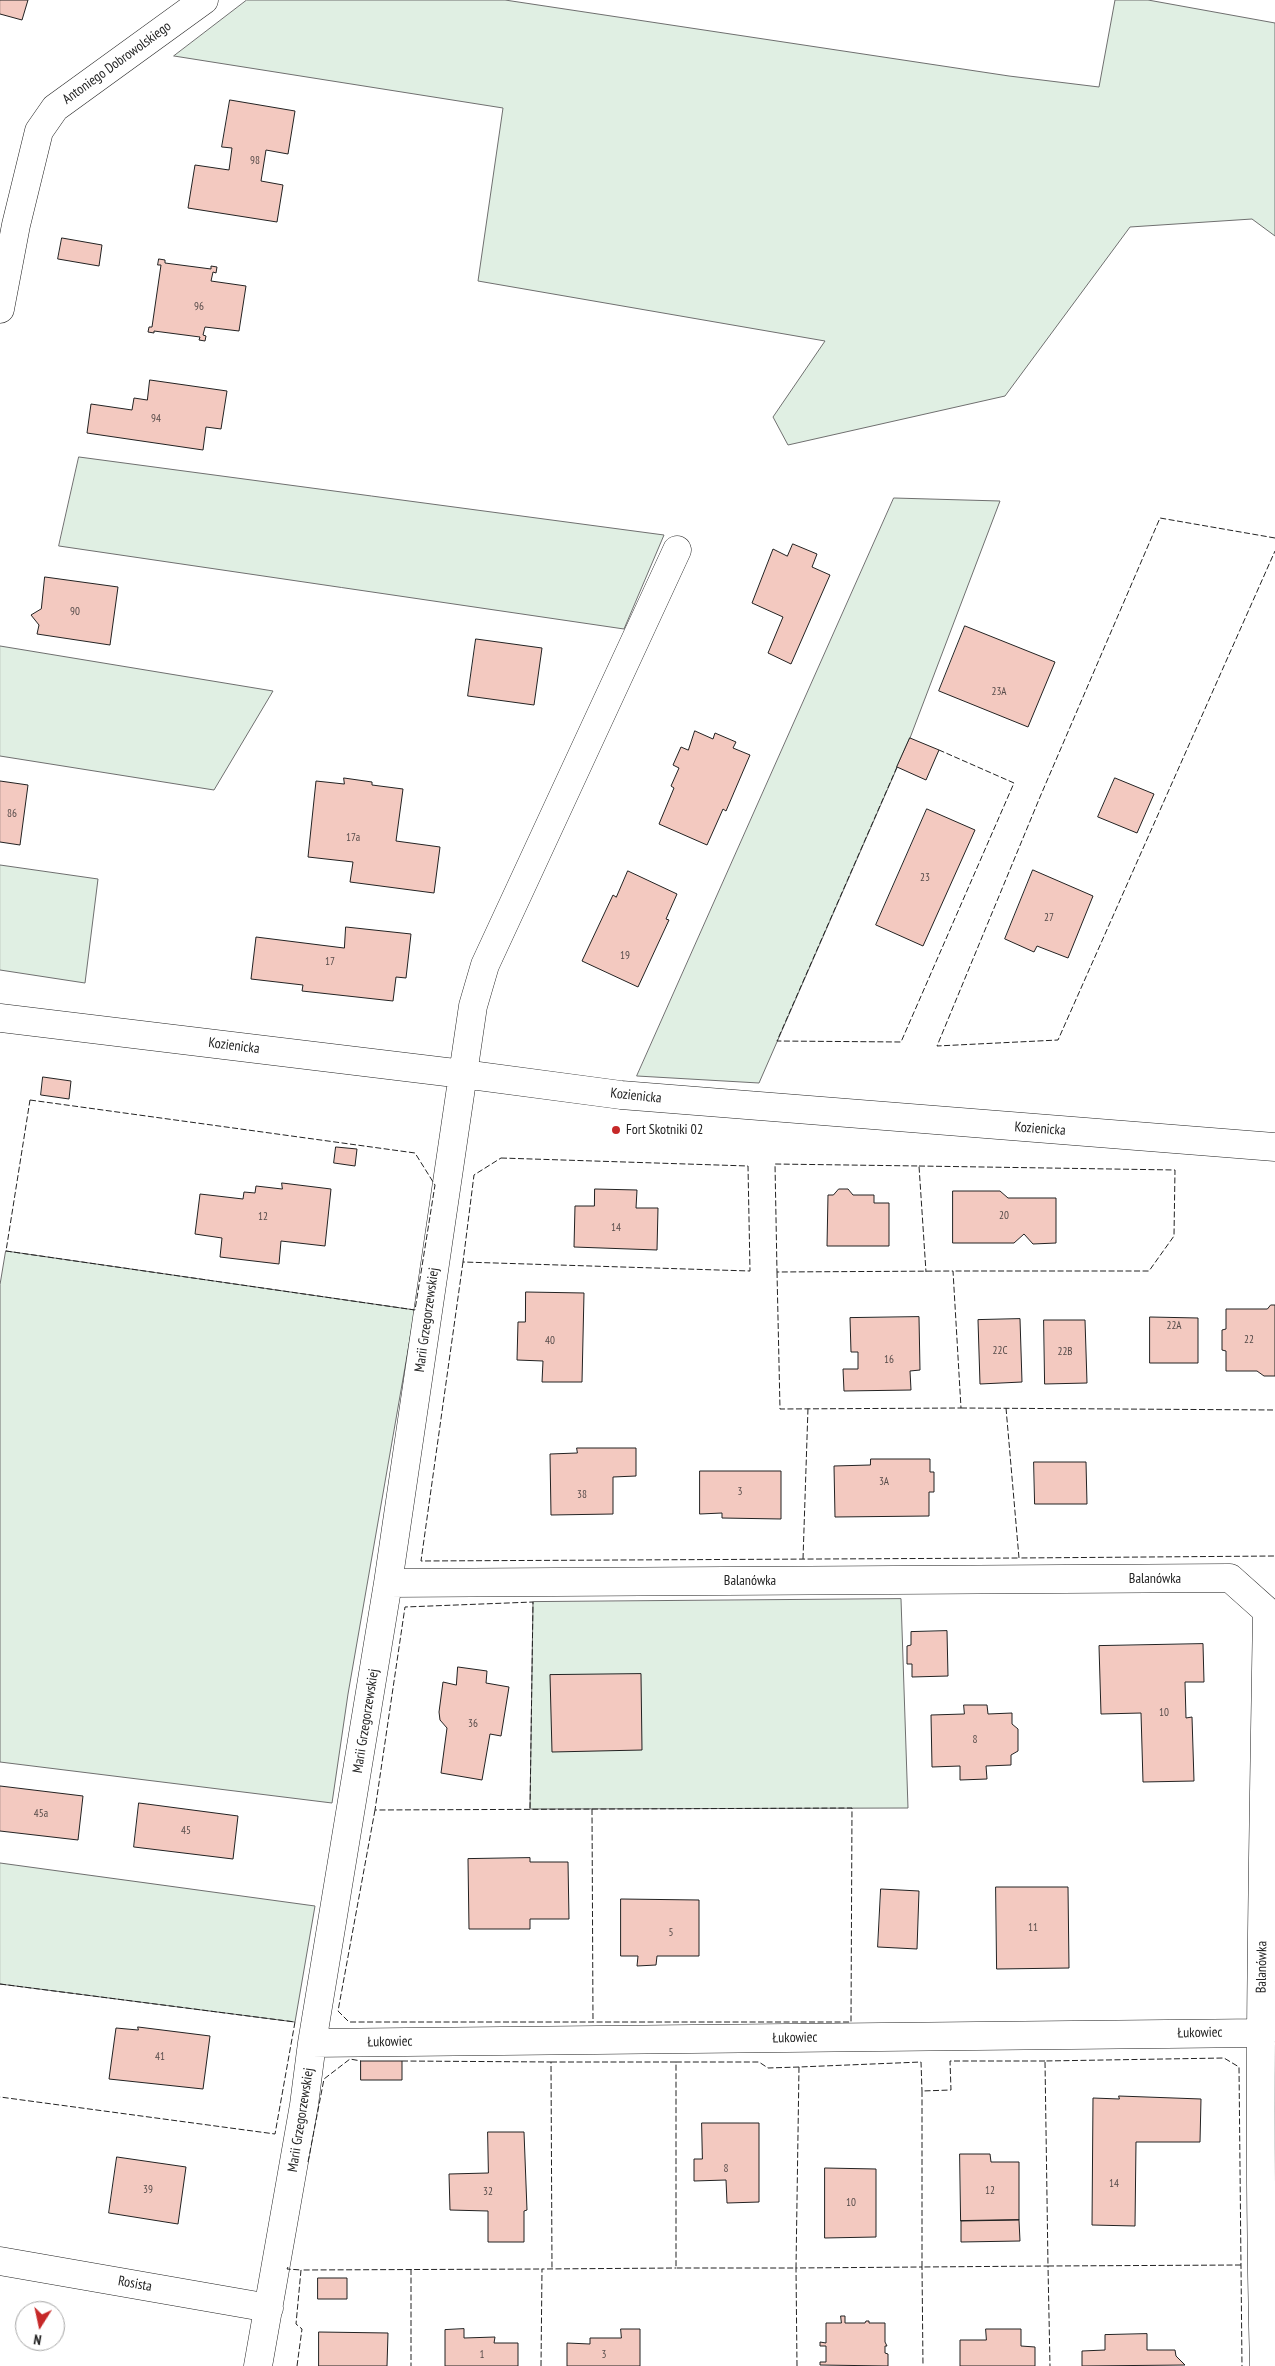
<!DOCTYPE html>
<meta charset="utf-8">
<style>
body{margin:0}
#map{position:relative;width:1275px;height:2366px;overflow:hidden;background:#fff;font-family:"PT Sans Narrow",sans-serif}
canvas{display:block}
.north{position:absolute;left:15px;top:2301px;width:50px;height:50px;box-sizing:border-box;background:#fff;border:1px solid #a7a7a7;border-radius:50%;rotate:190deg;font-size:14px;font-weight:700;line-height:20px;text-align:center;color:#222}
.north::after{content:'';display:block;margin:auto;width:18px;height:22px;background:#c62828;clip-path:polygon(50% 0,100% 100%,50% 72%,0 100%)}
</style>
<div id="map">
<canvas width="1275" height="2366"></canvas>
<div class="north">N</div>
</div>
<script>
const context = document.querySelector('canvas').getContext('2d');
context.lineJoin = 'round';
function paint(path, color) { context.fillStyle = color; context.fill(path, 'evenodd'); }
function stroke(path, color, width, dash) { context.strokeStyle = color; context.lineWidth = width; context.lineCap = dash ? 'butt' : 'round'; context.setLineDash(dash || []); context.stroke(path); }
function write(font, color, halo, rows, align = 'center') {
  context.font = font + ' "PT Sans Narrow",sans-serif'; context.lineWidth = 4; context.setLineDash([]); context.textBaseline = 'middle'; context.strokeStyle = halo; context.fillStyle = color; for (const [text, x, y, turn = 0] of rows) {
    context.save(); context.translate(x, y); context.rotate((+turn || 0) * Math.PI / 180); context.textAlign = isNaN(turn) ? turn : align; if (halo) context.strokeText(text, 0, 0); context.fillText(text, 0, 0); context.restore();
  }
}
const green = new Path2D(`
 M 247,0 L 505,0 L 1009,76 L 1099,87 L 1115,0 L 1148,0 L 1275,23 L 1275,236 L 1252,219 L 1130,227 L 1005,396 L 788,445 L 773,417 L 825,341 L 478,281 L 503,108 L 174,56 Z
 M 79,457 L 664,535 L 624,629 L 59,546 Z
 M 894,498 L 1000,501 L 910,738 L 759,1083 L 637,1076 Z
 M 0,646 L 273,691 L 214,790 L 0,756 Z
 M 0,865 L 98,879 L 85,983 L 0,970 Z
 M 6,1251 L 415,1310 L 348,1694 L 332,1803 L 0,1762 L 0,1285 Z
 M 901,1599 L 908,1808 L 530,1809 L 533,1602 Z
 M 0,1863 L 315,1906 L 295,2022 L 0,1984 Z`);
paint(green, '#e0efe3');
stroke(green, '#6f6f6f', 1);
const building = new Path2D(`
 M 0,0 L 28,0 L 22,20 L 0,14 Z
 M 230,100 L 295,111 L 288,154 L 266,150 L 261,181 L 283,185 L 277,222 L 188,208 L 195,165 L 229,170 L 232,148 L 222,147 Z
 M 62,238 L 102,245 L 99,266 L 58,259 Z
 M 159,259 L 165,260 L 165,263 L 211,269 L 211,266 L 217,267 L 216,273 L 213,272 L 211,281 L 246,286 L 239,331 L 205,327 L 203,335 L 206,336 L 205,341 L 199,340 L 200,337 L 154,331 L 154,333 L 148,332 L 149,327 L 152,327 L 161,265 L 158,265 Z
 M 150,380 L 227,391 L 221,429 L 206,427 L 203,450 L 87,433 L 91,404 L 132,410 L 134,398 L 147,400 Z
 M 793,544 L 817,554 L 812,567 L 830,575 L 791,664 L 768,653 L 783,617 L 752,603 L 773,549 L 787,556 Z
 M 45,577 L 118,587 L 110,645 L 37,634 L 39,625 L 31,615 L 41,609 Z
 M 965,626 L 1055,662 L 1028,727 L 939,691 Z
 M 476,639 L 542,648 L 534,705 L 468,696 Z
 M 695,731 L 713,739 L 715,733 L 736,742 L 733,748 L 750,755 L 726,811 L 723,809 L 707,845 L 659,824 L 674,788 L 671,786 L 679,768 L 673,765 L 681,747 L 688,750 Z
 M 910,738 L 939,750 L 926,780 L 897,767 Z
 M 344,778 L 372,782 L 372,785 L 403,789 L 396,841 L 440,847 L 434,893 L 350,882 L 353,862 L 308,857 L 316,781 L 344,784 Z
 M 1115,778 L 1154,794 L 1137,833 L 1098,817 Z
 M 0,781 L 28,785 L 20,845 L 0,842 Z
 M 927,809 L 975,830 L 923,946 L 876,925 Z
 M 1033,870 L 1093,896 L 1068,958 L 1037,946 L 1034,952 L 1005,939 Z
 M 628,871 L 677,894 L 666,919 L 669,920 L 638,987 L 582,961 L 613,895 L 616,897 Z
 M 346,927 L 411,934 L 406,978 L 396,977 L 393,1001 L 302,991 L 303,985 L 251,979 L 256,937 L 344,948 Z
 M 43,1077 L 71,1081 L 69,1099 L 41,1095 Z
 M 336,1147 L 357,1149 L 355,1166 L 334,1163 Z
 M 282,1183 L 331,1189 L 325,1246 L 281,1241 L 279,1264 L 220,1257 L 222,1238 L 195,1234 L 200,1194 L 243,1199 L 244,1192 L 255,1193 L 256,1186 L 282,1189 Z
 M 595,1189 L 637,1190 L 636,1208 L 658,1208 L 657,1250 L 574,1247 L 575,1206 L 594,1206 Z
 M 839,1189 L 848,1189 L 853,1195 L 874,1195 L 874,1203 L 889,1203 L 889,1246 L 827,1246 L 828,1195 L 833,1195 Z
 M 953,1191 L 1000,1191 L 1008,1198 L 1056,1198 L 1056,1243 L 1033,1244 L 1024,1234 L 1014,1243 L 953,1243 Z
 M 526,1292 L 584,1293 L 582,1382 L 542,1382 L 543,1361 L 517,1360 L 518,1322 L 525,1322 Z
 M 1271,1305 L 1275,1305 L 1275,1376 L 1264,1376 L 1257,1371 L 1226,1371 L 1226,1351 L 1222,1350 L 1222,1330 L 1226,1329 L 1226,1309 L 1267,1309 Z
 M 919,1317 L 920,1370 L 910,1371 L 911,1390 L 844,1391 L 843,1369 L 858,1369 L 858,1352 L 851,1352 L 850,1318 Z
 M 1150,1317 L 1198,1318 L 1198,1363 L 1150,1363 Z
 M 1020,1319 L 1022,1382 L 980,1384 L 978,1320 Z
 M 1044,1320 L 1085,1320 L 1087,1383 L 1045,1384 Z
 M 577,1448 L 636,1448 L 636,1476 L 613,1477 L 613,1514 L 551,1515 L 550,1454 L 577,1453 Z
 M 871,1459 L 930,1459 L 930,1472 L 934,1472 L 934,1492 L 929,1492 L 929,1516 L 835,1517 L 834,1466 L 870,1465 Z
 M 1034,1462 L 1086,1462 L 1087,1504 L 1035,1504 Z
 M 700,1471 L 781,1471 L 781,1519 L 722,1518 L 722,1513 L 700,1514 Z
 M 947,1631 L 948,1676 L 912,1677 L 912,1664 L 907,1664 L 907,1646 L 911,1645 L 911,1632 Z
 M 1203,1644 L 1204,1682 L 1185,1682 L 1186,1718 L 1192,1717 L 1194,1781 L 1143,1782 L 1141,1713 L 1101,1714 L 1099,1646 Z
 M 458,1667 L 487,1671 L 486,1683 L 509,1687 L 501,1736 L 490,1734 L 482,1780 L 441,1773 L 447,1728 L 440,1720 L 439,1712 L 443,1682 L 456,1685 Z
 M 641,1674 L 642,1750 L 552,1752 L 550,1675 Z
 M 964,1705 L 987,1705 L 988,1714 L 1012,1713 L 1012,1724 L 1018,1729 L 1018,1751 L 1011,1755 L 1011,1765 L 986,1766 L 987,1779 L 960,1780 L 960,1766 L 932,1767 L 931,1715 L 964,1714 Z
 M 0,1786 L 83,1796 L 78,1840 L 0,1831 Z
 M 139,1803 L 238,1816 L 233,1859 L 134,1847 Z
 M 530,1858 L 530,1862 L 568,1862 L 569,1919 L 530,1919 L 530,1929 L 469,1929 L 468,1859 Z
 M 996,1887 L 1068,1887 L 1069,1968 L 997,1969 Z
 M 881,1889 L 919,1891 L 917,1949 L 878,1947 Z
 M 621,1899 L 699,1900 L 699,1956 L 657,1956 L 656,1965 L 637,1966 L 638,1956 L 621,1956 Z
 M 138,2027 L 210,2036 L 203,2089 L 109,2079 L 116,2028 L 138,2030 Z
 M 361,2061 L 402,2061 L 402,2080 L 361,2080 Z
 M 1119,2096 L 1201,2099 L 1200,2142 L 1136,2142 L 1135,2226 L 1092,2225 L 1093,2098 L 1119,2099 Z
 M 702,2123 L 759,2123 L 759,2202 L 727,2203 L 726,2180 L 694,2181 L 694,2159 L 702,2159 Z
 M 488,2132 L 524,2132 L 527,2210 L 524,2211 L 524,2242 L 488,2242 L 488,2211 L 450,2210 L 449,2174 L 488,2173 Z
 M 960,2154 L 990,2154 L 991,2162 L 1019,2162 L 1019,2220 L 961,2221 Z
 M 117,2157 L 186,2167 L 178,2224 L 109,2213 Z
 M 825,2168 L 876,2169 L 876,2237 L 825,2238 Z
 M 1019,2220 L 1020,2241 L 961,2242 L 961,2221 Z
 M 318,2278 L 347,2278 L 347,2299 L 318,2299 Z
 M 841,2316 L 845,2316 L 845,2323 L 865,2323 L 866,2321 L 869,2321 L 869,2323 L 885,2323 L 885,2342 L 887,2346 L 885,2346 L 885,2353 L 888,2354 L 888,2366 L 820,2365 L 820,2362 L 826,2362 L 826,2346 L 820,2346 L 820,2342 L 826,2343 L 826,2323 L 841,2323 Z
 M 464,2329 L 464,2338 L 495,2337 L 494,2343 L 518,2343 L 518,2366 L 445,2366 L 445,2330 Z
 M 621,2329 L 640,2329 L 640,2366 L 567,2366 L 567,2343 L 590,2344 L 590,2338 L 621,2338 Z
 M 986,2329 L 1021,2329 L 1021,2346 L 1035,2347 L 1035,2366 L 960,2366 L 960,2340 L 986,2340 Z
 M 319,2332 L 388,2333 L 387,2366 L 319,2366 Z
 M 1147,2334 L 1147,2350 L 1175,2350 L 1176,2356 L 1185,2365 L 1082,2366 L 1082,2351 L 1105,2350 L 1105,2335 Z`);
paint(building, '#f3c9c0');
stroke(building, '#222', 1);
const minor = new Path2D(`
 M 0,309 L 16,225 L 39,131 L 55,108 L 204,0
 M 0,1018 L 463,1074 L 621,1095 L 1275,1147
 M 388,1583 L 1230,1578 L 1267,1611 C 1263,1862 1257,2114 1264,2366
 M 312,2043 L 1261,2033 L 1275,2025
 M 0,2261 L 269,2308
 M 258,2366 L 304,2105 L 312,2043 L 388,1583 L 473,1006 L 485,965 L 677,550`);
stroke(minor, '#222', 29);
stroke(minor, '#fff', 28);
stroke(new Path2D(`
 M 1275,538 L 1160,518 L 1040,797 L 937,1046 L 1058,1040 L 1275,551
 M 897,767 L 777,1041 L 901,1042 L 1014,783 L 939,750
 M 30,1100 L 415,1153 L 435,1185 L 415,1310 L 6,1251 Z
 M 501,1158 L 748,1166 L 750,1271 L 463,1262 L 474,1175 Z
 M 919,1166 L 1175,1170 L 1174,1236 L 1149,1271 L 953,1271
 M 463,1262 L 421,1561 L 1019,1558
 M 777,1272 L 780,1409 L 961,1408 L 953,1271 L 777,1272 L 775,1164 L 919,1166 L 926,1272
 M 961,1408 L 1275,1410
 M 1006,1408 L 1019,1558 L 1275,1556
 M 803,1559 L 808,1408
 M 592,1809 L 593,2022
 M 375,1810 L 338,2011 L 349,2022 L 851,2022 L 852,1808 L 375,1810 L 405,1607 L 533,1602 L 530,1809
 M 0,1984 L 295,2022 L 275,2134 L 0,2097
 M 402,2061 L 551,2062 L 552,2269
 M 1045,2061 L 950,2061 L 951,2090 L 922,2091 L 922,2267 L 1048,2266 L 1050,2366
 M 551,2062 L 676,2062
 M 799,2067 L 768,2068 L 759,2062 L 676,2062 L 676,2268 L 796,2268 L 799,2067 L 921,2062 L 922,2091
 M 308,2162 L 324,2079 L 350,2059 L 361,2061
 M 1241,2265 L 1048,2266 L 1045,2061 L 1224,2058 L 1239,2067 L 1242,2366
 M 288,2267 L 287,2269 L 301,2270
 M 411,2269 L 411,2366
 M 297,2366 L 302,2329 L 296,2324 L 301,2270 L 542,2269
 M 541,2366 L 542,2269 L 676,2268
 M 797,2366 L 796,2268 L 922,2267 L 923,2366`), '#222', 1, [6, 2.5]);
for (const [x, y, r, color] of [
 [616,1130,5,"#c62828"]
]) { const dot = new Path2D(); dot.arc(x, y, r, 0, 2 * Math.PI); context.fillStyle = color; context.fill(dot); stroke(dot, '#fff', 2); }
write('11px', '#564c4a', null, [
 ["98",255,161],
 ["96",199,307],
 ["94",156,419],
 ["90",75,612],
 ["23A",999,692],
 ["86",12,814],
 ["17a",353,838],
 ["23",925,878],
 ["27",1049,918],
 ["19",625,956],
 ["17",330,962],
 ["20",1004,1216],
 ["12",263,1217],
 ["14",616,1228],
 ["22A",1174,1326],
 ["22",1249,1340],
 ["40",550,1341],
 ["22C",1000,1351],
 ["22B",1065,1352],
 ["16",889,1360],
 ["3A",884,1482],
 ["3",740,1492],
 ["38",582,1495],
 ["10",1164,1713],
 ["36",473,1724],
 ["8",975,1740],
 ["45a",41,1814],
 ["45",186,1831],
 ["11",1033,1928],
 ["5",671,1933],
 ["41",160,2057],
 ["8",726,2169],
 ["14",1114,2184],
 ["39",148,2190],
 ["12",990,2191],
 ["32",488,2192],
 ["10",851,2203],
 ["1",482,2355],
 ["3",604,2355]
]);
write('14px', '#222', '#fff', [
 ["Antoniego Dobrowolskiego",117,63,-36],
 ["Kozienicka",234,1046,7],
 ["Kozienicka",636,1096,6],
 ["Kozienicka",1040,1129,4],
 ["Marii Grzegorzewskiej",427,1320,-82],
 ["Balanówka",1155,1579],
 ["Balanówka",750,1581],
 ["Marii Grzegorzewskiej",366,1721,-81],
 ["Balanówka",1262,1967,-89],
 ["Łukowiec",1200,2033,-1],
 ["Łukowiec",795,2038,-1],
 ["Łukowiec",390,2042,-1],
 ["Marii Grzegorzewskiej",301,2120,-81],
 ["Rosista",135,2284,10]
]);
write('14px', '#222', '#fff', [
 ["Fort Skotniki 02",626,1130]
], 'left');
</script>
